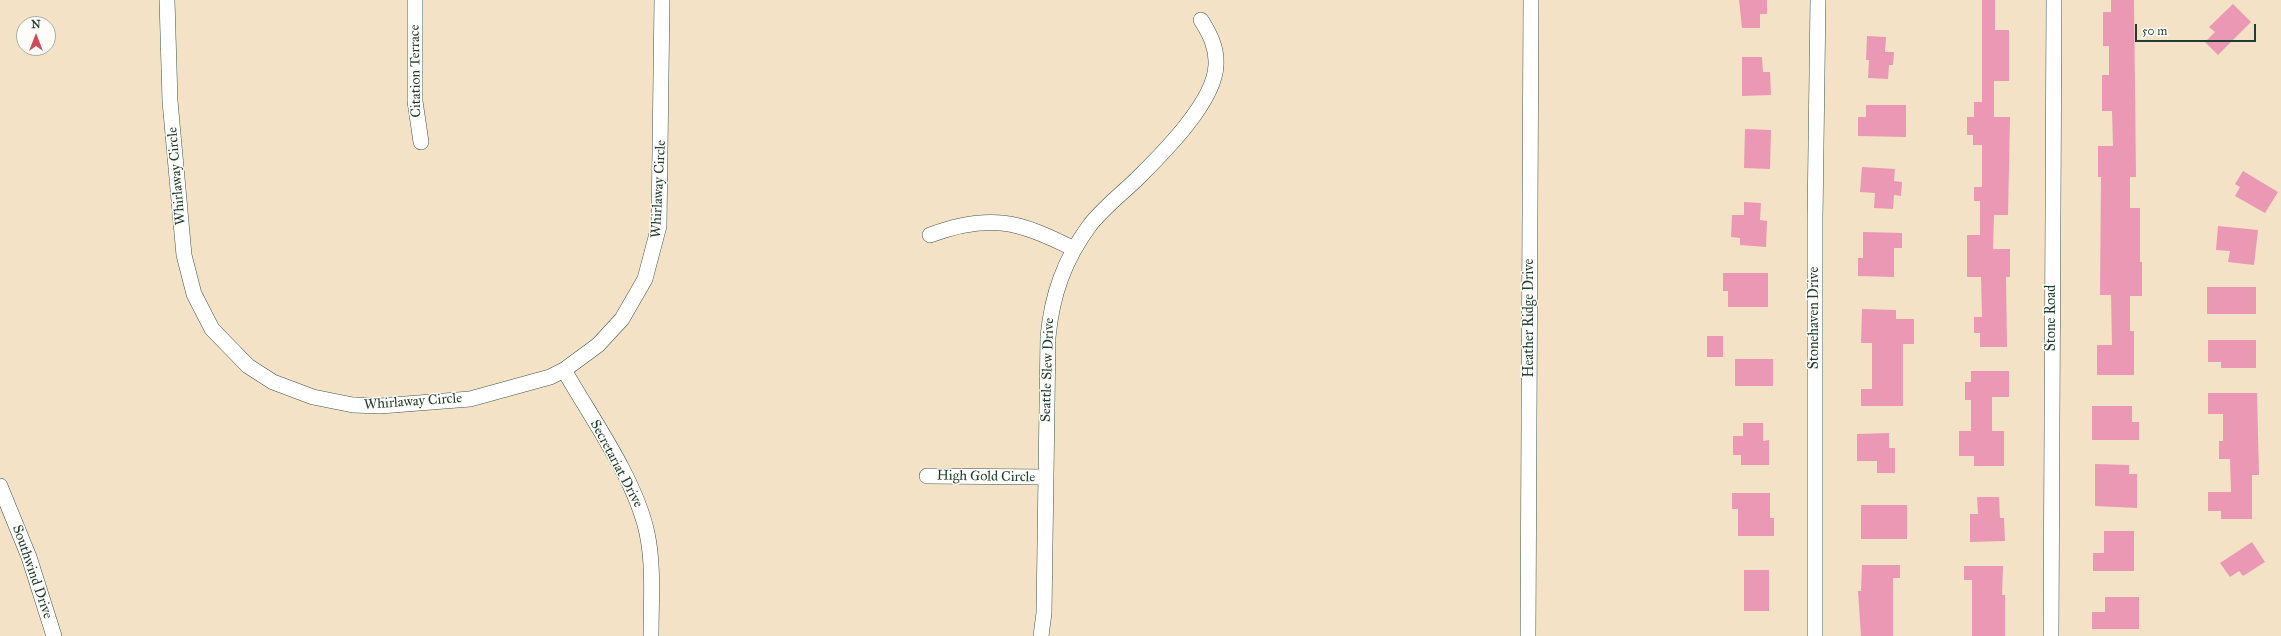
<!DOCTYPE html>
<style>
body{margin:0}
#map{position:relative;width:2281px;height:636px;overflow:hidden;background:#f3e2c6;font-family:"IM FELL Great Primer",serif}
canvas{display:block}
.north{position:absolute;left:16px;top:16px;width:40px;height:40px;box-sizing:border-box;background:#fdfcf7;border:1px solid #a4b0a9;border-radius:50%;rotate:0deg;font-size:11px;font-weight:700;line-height:16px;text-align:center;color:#1f3d34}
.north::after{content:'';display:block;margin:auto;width:14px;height:18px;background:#d1495b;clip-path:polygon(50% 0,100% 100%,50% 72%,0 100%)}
.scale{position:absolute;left:2135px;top:24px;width:121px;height:18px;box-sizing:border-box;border:2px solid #1f3d34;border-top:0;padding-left:5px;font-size:12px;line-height:14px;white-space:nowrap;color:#1f3d34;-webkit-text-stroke:3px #fdfcf7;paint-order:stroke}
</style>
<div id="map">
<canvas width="2281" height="636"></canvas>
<div class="north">N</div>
<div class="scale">50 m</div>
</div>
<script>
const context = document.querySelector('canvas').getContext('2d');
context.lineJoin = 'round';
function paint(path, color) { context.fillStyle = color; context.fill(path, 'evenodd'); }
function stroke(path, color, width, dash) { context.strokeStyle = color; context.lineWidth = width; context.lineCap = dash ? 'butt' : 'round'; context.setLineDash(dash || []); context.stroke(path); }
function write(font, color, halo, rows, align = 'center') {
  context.font = font + ' "IM FELL Great Primer",serif'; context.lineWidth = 3; context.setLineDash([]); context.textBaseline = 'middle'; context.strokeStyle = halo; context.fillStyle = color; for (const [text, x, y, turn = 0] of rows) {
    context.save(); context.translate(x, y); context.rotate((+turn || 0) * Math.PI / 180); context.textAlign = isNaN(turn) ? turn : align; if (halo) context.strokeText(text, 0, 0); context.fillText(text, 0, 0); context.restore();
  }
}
paint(new Path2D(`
 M 1739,0 L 1767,0 L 1767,14 L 1760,14 L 1760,28 L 1742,28 Z
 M 1982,0 L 1995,0 L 1995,30 L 2009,30 L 2009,81 L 1994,81 L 1994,117 L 2010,117 L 2008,215 L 1994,215 L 1993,249 L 2010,249 L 2010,277 L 2006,277 L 2007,347 L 1980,347 L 1980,333 L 1974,333 L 1974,317 L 1982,317 L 1981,277 L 1967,277 L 1967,235 L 1980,235 L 1980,201 L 1974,201 L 1974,187 L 1982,187 L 1982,145 L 1973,145 L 1973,135 L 1967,135 L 1967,117 L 1974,117 L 1974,102 L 1982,102 Z
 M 2111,0 L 2134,0 L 2136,177 L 2130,177 L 2130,208 L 2140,208 L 2140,262 L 2142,262 L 2142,296 L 2130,296 L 2130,331 L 2134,331 L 2134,375 L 2097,375 L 2097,345 L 2112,345 L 2111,295 L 2100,295 L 2101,177 L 2098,177 L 2098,146 L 2113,146 L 2112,111 L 2102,111 L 2102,75 L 2109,75 L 2109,46 L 2103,46 L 2103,12 L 2111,12 Z
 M 2233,4 L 2251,22 L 2218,55 L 2205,42 L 2215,32 L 2209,27 Z
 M 1867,36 L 1886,37 L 1885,52 L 1894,52 L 1893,65 L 1889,65 L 1888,79 L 1868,78 L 1869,60 L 1866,60 Z
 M 1742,57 L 1762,57 L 1763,72 L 1770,72 L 1771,95 L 1742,96 Z
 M 1866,105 L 1906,105 L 1906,137 L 1858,136 L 1858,117 L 1866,117 Z
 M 1745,129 L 1771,130 L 1770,169 L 1744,168 Z
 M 1862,167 L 1895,169 L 1894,181 L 1902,182 L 1901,196 L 1894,195 L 1893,209 L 1874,208 L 1875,193 L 1860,192 Z
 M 2243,171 L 2278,192 L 2265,213 L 2235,196 L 2240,187 L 2235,184 Z
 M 1744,202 L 1761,203 L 1760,220 L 1767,221 L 1766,247 L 1740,245 L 1740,238 L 1731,237 L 1732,215 L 1744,215 Z
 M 2218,226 L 2258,230 L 2254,265 L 2228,262 L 2230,251 L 2216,250 Z
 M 1863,232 L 1902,233 L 1902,248 L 1894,248 L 1894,277 L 1858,276 L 1858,258 L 1863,258 Z
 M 1723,273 L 1768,273 L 1768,307 L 1728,307 L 1728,291 L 1723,291 Z
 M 2207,287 L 2256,287 L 2256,314 L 2207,314 Z
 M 1862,309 L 1896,310 L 1896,319 L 1914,319 L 1914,344 L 1903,344 L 1903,406 L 1861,406 L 1861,389 L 1872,389 L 1872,343 L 1861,343 Z
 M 1707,336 L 1723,336 L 1723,357 L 1707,357 Z
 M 2208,340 L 2256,340 L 2256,368 L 2221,368 L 2221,362 L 2208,362 Z
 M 1735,359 L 1773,359 L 1773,386 L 1735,386 Z
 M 1971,371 L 2009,371 L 2009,397 L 1992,397 L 1992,431 L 2004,431 L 2004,466 L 1974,466 L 1974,456 L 1959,456 L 1959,431 L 1971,431 L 1971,400 L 1965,400 L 1965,382 L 1971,382 Z
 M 2208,393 L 2257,393 L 2259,475 L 2252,475 L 2252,519 L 2221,519 L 2221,511 L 2208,511 L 2208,492 L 2231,492 L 2230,459 L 2219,459 L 2219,441 L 2223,441 L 2223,414 L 2208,414 Z
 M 2092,406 L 2132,406 L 2132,422 L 2139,422 L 2139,440 L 2092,440 Z
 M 1743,423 L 1763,423 L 1763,441 L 1769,440 L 1769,465 L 1741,465 L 1741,455 L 1733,455 L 1733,436 L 1743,436 Z
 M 1889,433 L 1889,448 L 1895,448 L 1895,473 L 1877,473 L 1877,461 L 1857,461 L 1857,434 Z
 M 2095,464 L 2129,465 L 2129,474 L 2137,474 L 2137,508 L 2095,506 Z
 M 1732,493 L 1770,493 L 1770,518 L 1774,518 L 1774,536 L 1738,536 L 1738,509 L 1732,509 Z
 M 1977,497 L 1999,497 L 2000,518 L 2004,518 L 2005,541 L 1970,542 L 1970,514 L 1978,514 Z
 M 1861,505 L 1907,505 L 1907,539 L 1861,539 Z
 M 2104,531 L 2134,531 L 2134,571 L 2093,571 L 2093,553 L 2104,553 Z
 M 2252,542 L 2265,562 L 2243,576 L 2239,571 L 2230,577 L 2220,563 Z
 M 1862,565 L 1900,565 L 1900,578 L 1893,578 L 1893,636 L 1861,636 L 1858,591 L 1861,591 Z
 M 1964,566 L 2003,566 L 2002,595 L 2005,595 L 2005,636 L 1972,636 L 1972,580 L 1964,580 Z
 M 1744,570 L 1769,570 L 1769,611 L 1744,611 Z
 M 2105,597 L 2139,597 L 2139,629 L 2092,629 L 2092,612 L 2105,612 Z`), '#ea98b4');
const minor = new Path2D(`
 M 167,0 L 170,101 L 184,255 L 194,294 L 212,329 L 248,366 L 273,382 L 313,397 L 353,405 L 380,406 L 470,399 L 550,377 L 564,370 L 598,345 L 622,319 L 645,279 L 659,226 L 662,0
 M 415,0 L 415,101 L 421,142
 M 930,235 C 989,213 1020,221 1074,249
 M 564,370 C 592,419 635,478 647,533 C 654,566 651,602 651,636
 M 927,476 L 1045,477
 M 0,486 L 29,557 L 54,636
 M 1041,636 L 1044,613 L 1048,337 C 1052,295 1064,260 1090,225 C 1104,207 1124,192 1140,176 C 1165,151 1215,101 1216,65 C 1217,48 1210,34 1201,20
 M 1528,636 L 1531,0
 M 1815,636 L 1815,219 L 1818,0
 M 2051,636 L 2054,0`);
stroke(minor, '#3f564a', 16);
stroke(minor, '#fff', 15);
write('14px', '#1f3d34', '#fdfcf7', [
 ["Citation Terrace",416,71,-91],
 ["Whirlaway Circle",177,176,-95],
 ["Whirlaway Circle",659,189,-87],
 ["Heather Ridge Drive",1530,318,-90],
 ["Stonehaven Drive",1815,318,-90],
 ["Stone Road",2052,318,-90],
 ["Seattle Slew Drive",1048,370,-88],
 ["Whirlaway Circle",413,402,-4],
 ["Secretariat Drive",616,464,62],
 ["High Gold Circle",986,477,1],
 ["Southwind Drive",32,572,71]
]);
</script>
